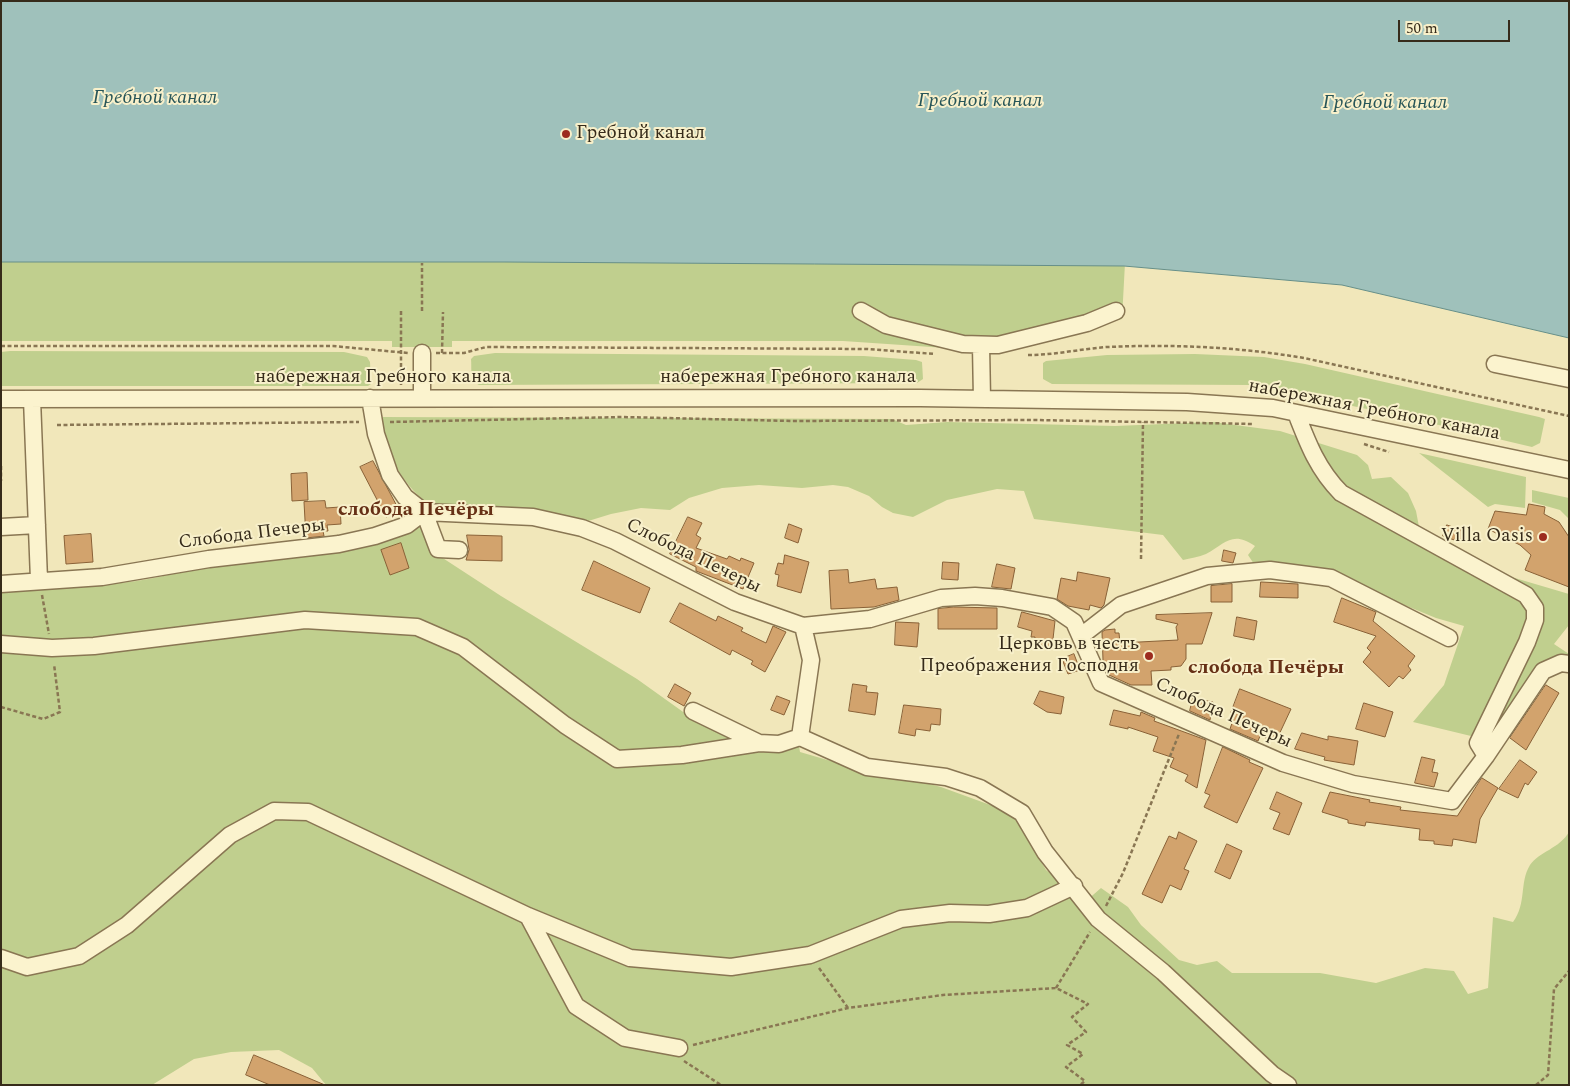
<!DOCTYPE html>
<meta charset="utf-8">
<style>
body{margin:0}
#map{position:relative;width:1570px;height:1086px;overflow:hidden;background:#f1e7ba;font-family:Spectral,serif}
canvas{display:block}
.frame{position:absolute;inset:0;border:2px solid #362b1a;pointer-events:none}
.scale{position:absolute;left:1398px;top:20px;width:112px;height:22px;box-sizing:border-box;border:2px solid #362b1a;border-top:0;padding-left:6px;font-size:15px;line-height:18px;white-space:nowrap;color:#362b1a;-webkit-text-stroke:4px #f8f0ca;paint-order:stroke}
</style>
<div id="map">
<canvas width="1570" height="1086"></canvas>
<div class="frame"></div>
<div class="scale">50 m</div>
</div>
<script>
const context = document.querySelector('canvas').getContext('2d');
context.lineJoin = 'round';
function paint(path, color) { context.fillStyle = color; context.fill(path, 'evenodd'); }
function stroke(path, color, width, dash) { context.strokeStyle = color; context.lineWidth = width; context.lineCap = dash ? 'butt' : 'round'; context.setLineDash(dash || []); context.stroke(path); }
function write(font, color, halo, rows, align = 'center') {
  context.font = font + ' Spectral,serif'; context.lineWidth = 4; context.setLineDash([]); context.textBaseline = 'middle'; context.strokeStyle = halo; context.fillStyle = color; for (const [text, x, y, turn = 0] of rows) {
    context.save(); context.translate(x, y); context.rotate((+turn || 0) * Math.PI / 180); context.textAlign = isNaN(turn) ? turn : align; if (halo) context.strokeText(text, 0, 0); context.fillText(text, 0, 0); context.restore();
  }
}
paint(new Path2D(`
 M 1,1 L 1139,1 L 1122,319 L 1009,348 L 961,349 L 843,341 L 452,341 L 452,347 L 392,347 L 392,341 L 1,341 Z
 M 10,351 L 344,352 L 367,357 L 370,362 L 371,384 L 368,386 L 1,386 L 1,352 Z
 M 495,353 L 864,356 L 916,360 L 922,362 L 923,379 L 917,383 L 479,385 C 469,380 472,369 471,359 L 474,356 Z
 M 1195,354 L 1264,357 L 1305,364 L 1539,417 L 1545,419 L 1540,443 L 1532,447 L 1401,416 L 1251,385 L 1052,384 L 1043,379 L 1043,363 L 1046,361 L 1107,355 Z
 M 383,417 L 892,419 L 906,425 L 947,422 L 1115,426 L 1213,422 L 1280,431 L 1357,455 L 1368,465 L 1372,479 L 1391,477 L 1408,493 L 1416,511 L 1420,532 L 1508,576 L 1569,594 L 1569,625 L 1554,644 L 1569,654 L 1537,665 L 1477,760 L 1471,736 L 1413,722 L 1444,685 L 1464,626 L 1436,618 L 1380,595 L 1254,564 L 1248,555 L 1255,546 C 1232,530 1225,544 1206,554 C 1199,557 1190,558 1183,560 L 1163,535 L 1034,519 L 1024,491 L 997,489 L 947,500 L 913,517 L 893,513 L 882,507 L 869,496 L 848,487 L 833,485 L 802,488 L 759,485 L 722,488 L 689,498 L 670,510 L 641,508 L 611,514 L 585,522 L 435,509 C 405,489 382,453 383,417 Z
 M 1419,453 L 1526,477 L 1525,508 L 1495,504 L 1488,507 Z
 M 1532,490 L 1569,498 L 1569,519 L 1560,510 L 1532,502 Z
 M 420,525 L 435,553 L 501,596 L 637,679 L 693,719 L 799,746 L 800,752 L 889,778 L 902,777 L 941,787 L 1004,810 L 1019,823 L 1046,870 L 1060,880 L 1078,908 L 1101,888 L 1128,907 L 1141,925 L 1179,960 L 1197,965 L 1217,961 L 1232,973 L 1320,973 L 1376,983 L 1425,968 L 1454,971 L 1468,994 L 1488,988 L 1493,917 L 1513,922 C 1527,903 1519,883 1530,865 C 1539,852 1560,848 1569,832 L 1569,1085 L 326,1085 L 312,1068 L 279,1050 L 231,1052 L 194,1059 L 152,1085 L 1,1085 L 1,593 C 64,583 133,590 194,567 Z`), '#c0cf8e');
const water = new Path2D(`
 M 1,1 L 1569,1 L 1569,338 L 1342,285 L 1124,266 L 505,262 L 1,262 Z`);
paint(water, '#9fc1bb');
stroke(water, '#668f89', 1);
const building = new Path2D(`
 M 373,461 L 399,510 L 386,517 L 360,467 Z
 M 307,473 L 308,500 L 292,501 L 291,474 Z
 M 325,501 L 326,508 L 340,507 L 341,524 L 327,525 L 328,531 L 323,531 L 324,536 L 306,538 L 304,502 Z
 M 1529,504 L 1545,507 L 1544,514 L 1559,522 L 1569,537 L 1569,587 L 1525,570 L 1531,555 L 1520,545 L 1488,529 L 1495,511 L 1526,515 Z
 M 688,517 L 702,523 L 696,535 L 701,538 L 696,548 L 727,559 L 729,556 L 740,561 L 741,558 L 754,563 L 743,589 L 696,571 L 696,567 L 670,554 Z
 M 789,524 L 802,529 L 798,543 L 785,538 Z
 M 1447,525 L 1464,531 L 1460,542 L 1443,536 Z
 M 91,534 L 93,562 L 66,564 L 64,536 Z
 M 467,535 L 502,536 L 502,561 L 466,560 L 469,550 Z
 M 401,543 L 409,568 L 390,575 L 381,550 Z
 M 1224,550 L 1236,553 L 1233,563 L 1222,561 Z
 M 785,555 L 809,562 L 801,593 L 777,586 L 779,575 L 775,574 L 778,563 L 783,564 Z
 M 594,561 L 650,588 L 640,613 L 582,590 Z
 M 943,562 L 959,563 L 958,580 L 942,579 Z
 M 997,564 L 1015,568 L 1011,589 L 992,587 Z
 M 848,570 L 849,583 L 875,579 L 877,589 L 897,587 L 899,600 L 874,607 L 831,609 L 829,571 Z
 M 1078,572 L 1110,578 L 1104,605 L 1101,608 L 1090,605 L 1089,610 L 1068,606 L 1057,599 L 1061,578 L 1076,581 Z
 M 1261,582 L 1298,584 L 1298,598 L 1260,597 Z
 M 1232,584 L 1232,602 L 1211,602 L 1211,586 Z
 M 1342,598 L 1376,612 L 1373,621 L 1415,656 L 1408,666 L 1411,670 L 1403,679 L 1399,676 L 1389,687 L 1363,662 L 1371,652 L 1367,648 L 1376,636 L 1334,622 Z
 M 680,603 L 716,621 L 718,616 L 743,628 L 741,631 L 766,643 L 773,626 L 786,632 L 765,672 L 751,664 L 753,661 L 732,650 L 730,655 L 670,622 Z
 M 954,607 L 997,608 L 997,629 L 938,629 L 938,609 Z
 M 1022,612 L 1055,621 L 1052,648 L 1034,644 L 1035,637 L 1031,637 L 1032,631 L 1018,627 Z
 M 1212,613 L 1202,644 L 1186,644 L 1186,659 L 1181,666 L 1171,667 L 1171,670 L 1151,671 L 1152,685 L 1131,685 L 1109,675 L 1103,660 L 1102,632 L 1105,630 L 1115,629 L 1115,633 L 1119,633 L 1120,643 L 1178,640 L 1176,627 L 1178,624 L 1156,619 L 1156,615 Z
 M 1237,617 L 1257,621 L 1254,640 L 1234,636 Z
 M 896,622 L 919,623 L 917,647 L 895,645 Z
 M 1074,654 L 1080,670 L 1068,674 L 1062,659 Z
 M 675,684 L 691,693 L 684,706 L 668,697 Z
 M 853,684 L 867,686 L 866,692 L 878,693 L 875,715 L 849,711 Z
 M 1546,685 L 1559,693 L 1526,750 L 1510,738 Z
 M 1240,689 L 1291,709 L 1276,741 L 1260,736 L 1258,741 L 1230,729 L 1235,714 L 1231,713 Z
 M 1040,691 L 1064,697 L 1061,714 L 1047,712 L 1034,704 Z
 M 777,696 L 790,701 L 784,715 L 771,710 Z
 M 1193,698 L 1213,702 L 1210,720 L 1190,711 Z
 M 1364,703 L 1393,712 L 1385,737 L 1356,729 Z
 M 904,705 L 941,709 L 940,725 L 931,724 L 930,731 L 916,729 L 915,736 L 899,733 Z
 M 1114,710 L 1140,716 L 1141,712 L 1155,718 L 1154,721 L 1206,740 L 1197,788 L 1185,781 L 1188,775 L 1170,767 L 1174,758 L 1153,751 L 1158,737 L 1128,727 L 1128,729 L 1110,725 Z
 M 1302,733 L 1328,740 L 1328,736 L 1358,741 L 1354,765 L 1324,760 L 1325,757 L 1295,749 Z
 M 1223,747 L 1250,760 L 1249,762 L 1263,768 L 1237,823 L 1204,807 L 1210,795 L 1205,793 Z
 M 1422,757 L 1435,760 L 1432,772 L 1438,773 L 1434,787 L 1415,783 Z
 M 1520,760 L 1537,772 L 1528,785 L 1525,783 L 1518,798 L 1499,789 Z
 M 1482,778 L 1498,788 L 1480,819 L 1476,843 L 1453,839 L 1452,846 L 1434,844 L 1434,841 L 1419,840 L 1420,829 L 1366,822 L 1365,826 L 1348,823 L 1348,820 L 1322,812 L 1330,792 L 1370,800 L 1369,802 L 1401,807 L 1400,810 L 1457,816 Z
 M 1277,792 L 1302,803 L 1289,835 L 1273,829 L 1280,813 L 1270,809 Z
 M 1179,832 L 1197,841 L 1184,869 L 1189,871 L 1181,890 L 1170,885 L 1162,903 L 1142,894 L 1169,836 L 1176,839 Z
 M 1227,844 L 1242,851 L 1230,879 L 1215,872 Z
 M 254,1055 L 325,1085 L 270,1085 L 246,1075 Z`);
paint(building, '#d2a36d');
stroke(building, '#896137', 1);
const minor = new Path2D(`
 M 861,311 L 886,325 L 963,344 L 998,345 L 1087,323 L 1116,311
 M 981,345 L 982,399
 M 422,353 L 422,398
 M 1495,364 L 1569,379
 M 370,398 L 376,434 L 390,475 L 405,497 L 424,512 L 438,549 L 459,550
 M 1,399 L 920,398 L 1187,402 L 1273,408 L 1569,470
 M 32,399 L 39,580
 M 1296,413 C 1308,444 1318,470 1341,493 L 1526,595 L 1535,608 L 1535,620 L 1527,642 L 1478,743 L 1486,756
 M 1,527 L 37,525
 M 1,584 L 102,577 L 209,559 L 339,544 L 375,536 L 407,525 L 424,512 L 533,517 L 582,528 L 615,541 L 735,602 L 803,626 L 870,619 L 941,598 L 975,596 L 1002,598 L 1052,607 L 1074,622 L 1101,683 L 1283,763 L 1353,784 L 1452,801 L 1486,756 L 1543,671 L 1561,663 L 1569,664
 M 1081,636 L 1121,605 L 1207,576 L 1270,570 L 1331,578 L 1449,638
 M 1,644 L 52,648 L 94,646 L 305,620 L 417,627 L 463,647 L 565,725 L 617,759 L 682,755 L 759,743 L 779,744 L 800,737 L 867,767 L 946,777 L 980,788 L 1022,813 L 1045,852 L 1098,919 L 1163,972 L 1272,1074 L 1288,1085
 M 693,711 L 759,743
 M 800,737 L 811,660 L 803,626
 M 528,916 L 576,1006 L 625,1038 L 679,1048
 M 1,958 L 27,967 L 79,956 L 127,925 L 230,835 L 274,811 L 308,812 L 528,916 L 630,958 L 731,967 L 810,955 L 901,919 L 950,913 L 989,914 L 1027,908 L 1074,886`);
stroke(minor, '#897653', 19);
stroke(new Path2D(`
 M 401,311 L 401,385
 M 422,311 L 422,263
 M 1,346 L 333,346 L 408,353
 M 436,353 L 464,353 L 486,347 L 867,349 L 935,354
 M 442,353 L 443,312
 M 1028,355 C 1054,355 1081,349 1107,347 C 1173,344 1239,347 1304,358 L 1569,416
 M 390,422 L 622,417 L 792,421 L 1035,420 L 1254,424
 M 57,425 L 359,422
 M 1364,444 L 1389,452
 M 1,466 L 1,481
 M 1141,559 L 1143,422
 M 42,595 L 49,634
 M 1,707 L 43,719 L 60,712 L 54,664
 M 1106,906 L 1123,873 L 1179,734
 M 819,968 L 848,1008
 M 1056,988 L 1090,932
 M 693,1045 L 848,1008 L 943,995 L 1056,988 L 1088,1004 L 1072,1017 L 1086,1032 L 1067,1045 L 1083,1054 L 1066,1067 L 1085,1081 L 1080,1085
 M 684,1061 L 721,1085
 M 1536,1085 L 1548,1075 L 1554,989 L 1569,971`), '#897653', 2.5, [4, 2.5]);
stroke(minor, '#fbf3ce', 16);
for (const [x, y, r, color] of [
 [566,134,5,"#9c2c1f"],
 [1543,537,5,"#9c2c1f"],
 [1149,656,5,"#9c2c1f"]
]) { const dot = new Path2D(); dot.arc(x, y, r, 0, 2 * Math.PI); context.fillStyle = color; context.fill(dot); stroke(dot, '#f8f0ca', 2); }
write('19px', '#362b1a', '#f8f0ca', [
 ["Гребной канал",576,134,"left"],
 ["Villa Oasis",1533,537],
 ["Церковь в честь",1139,645],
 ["Преображения Господня",1139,667]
], 'right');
write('19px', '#362b1a', '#f8f0ca', [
 ["набережная Гребного канала",383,378],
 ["набережная Гребного канала",788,378],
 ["набережная Гребного канала",1374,411,11],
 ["Слобода Печеры",252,535,-7],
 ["Слобода Печеры",693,557,26],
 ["Слобода Печеры",1223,714,24]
]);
write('italic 20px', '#275558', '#f8f0ca', [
 ["Гребной канал",155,99],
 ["Гребной канал",980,102],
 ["Гребной канал",1385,104]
]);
write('bold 20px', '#663016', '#f8f0ca', [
 ["слобода Печёры",416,511],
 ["слобода Печёры",1266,669]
]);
</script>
